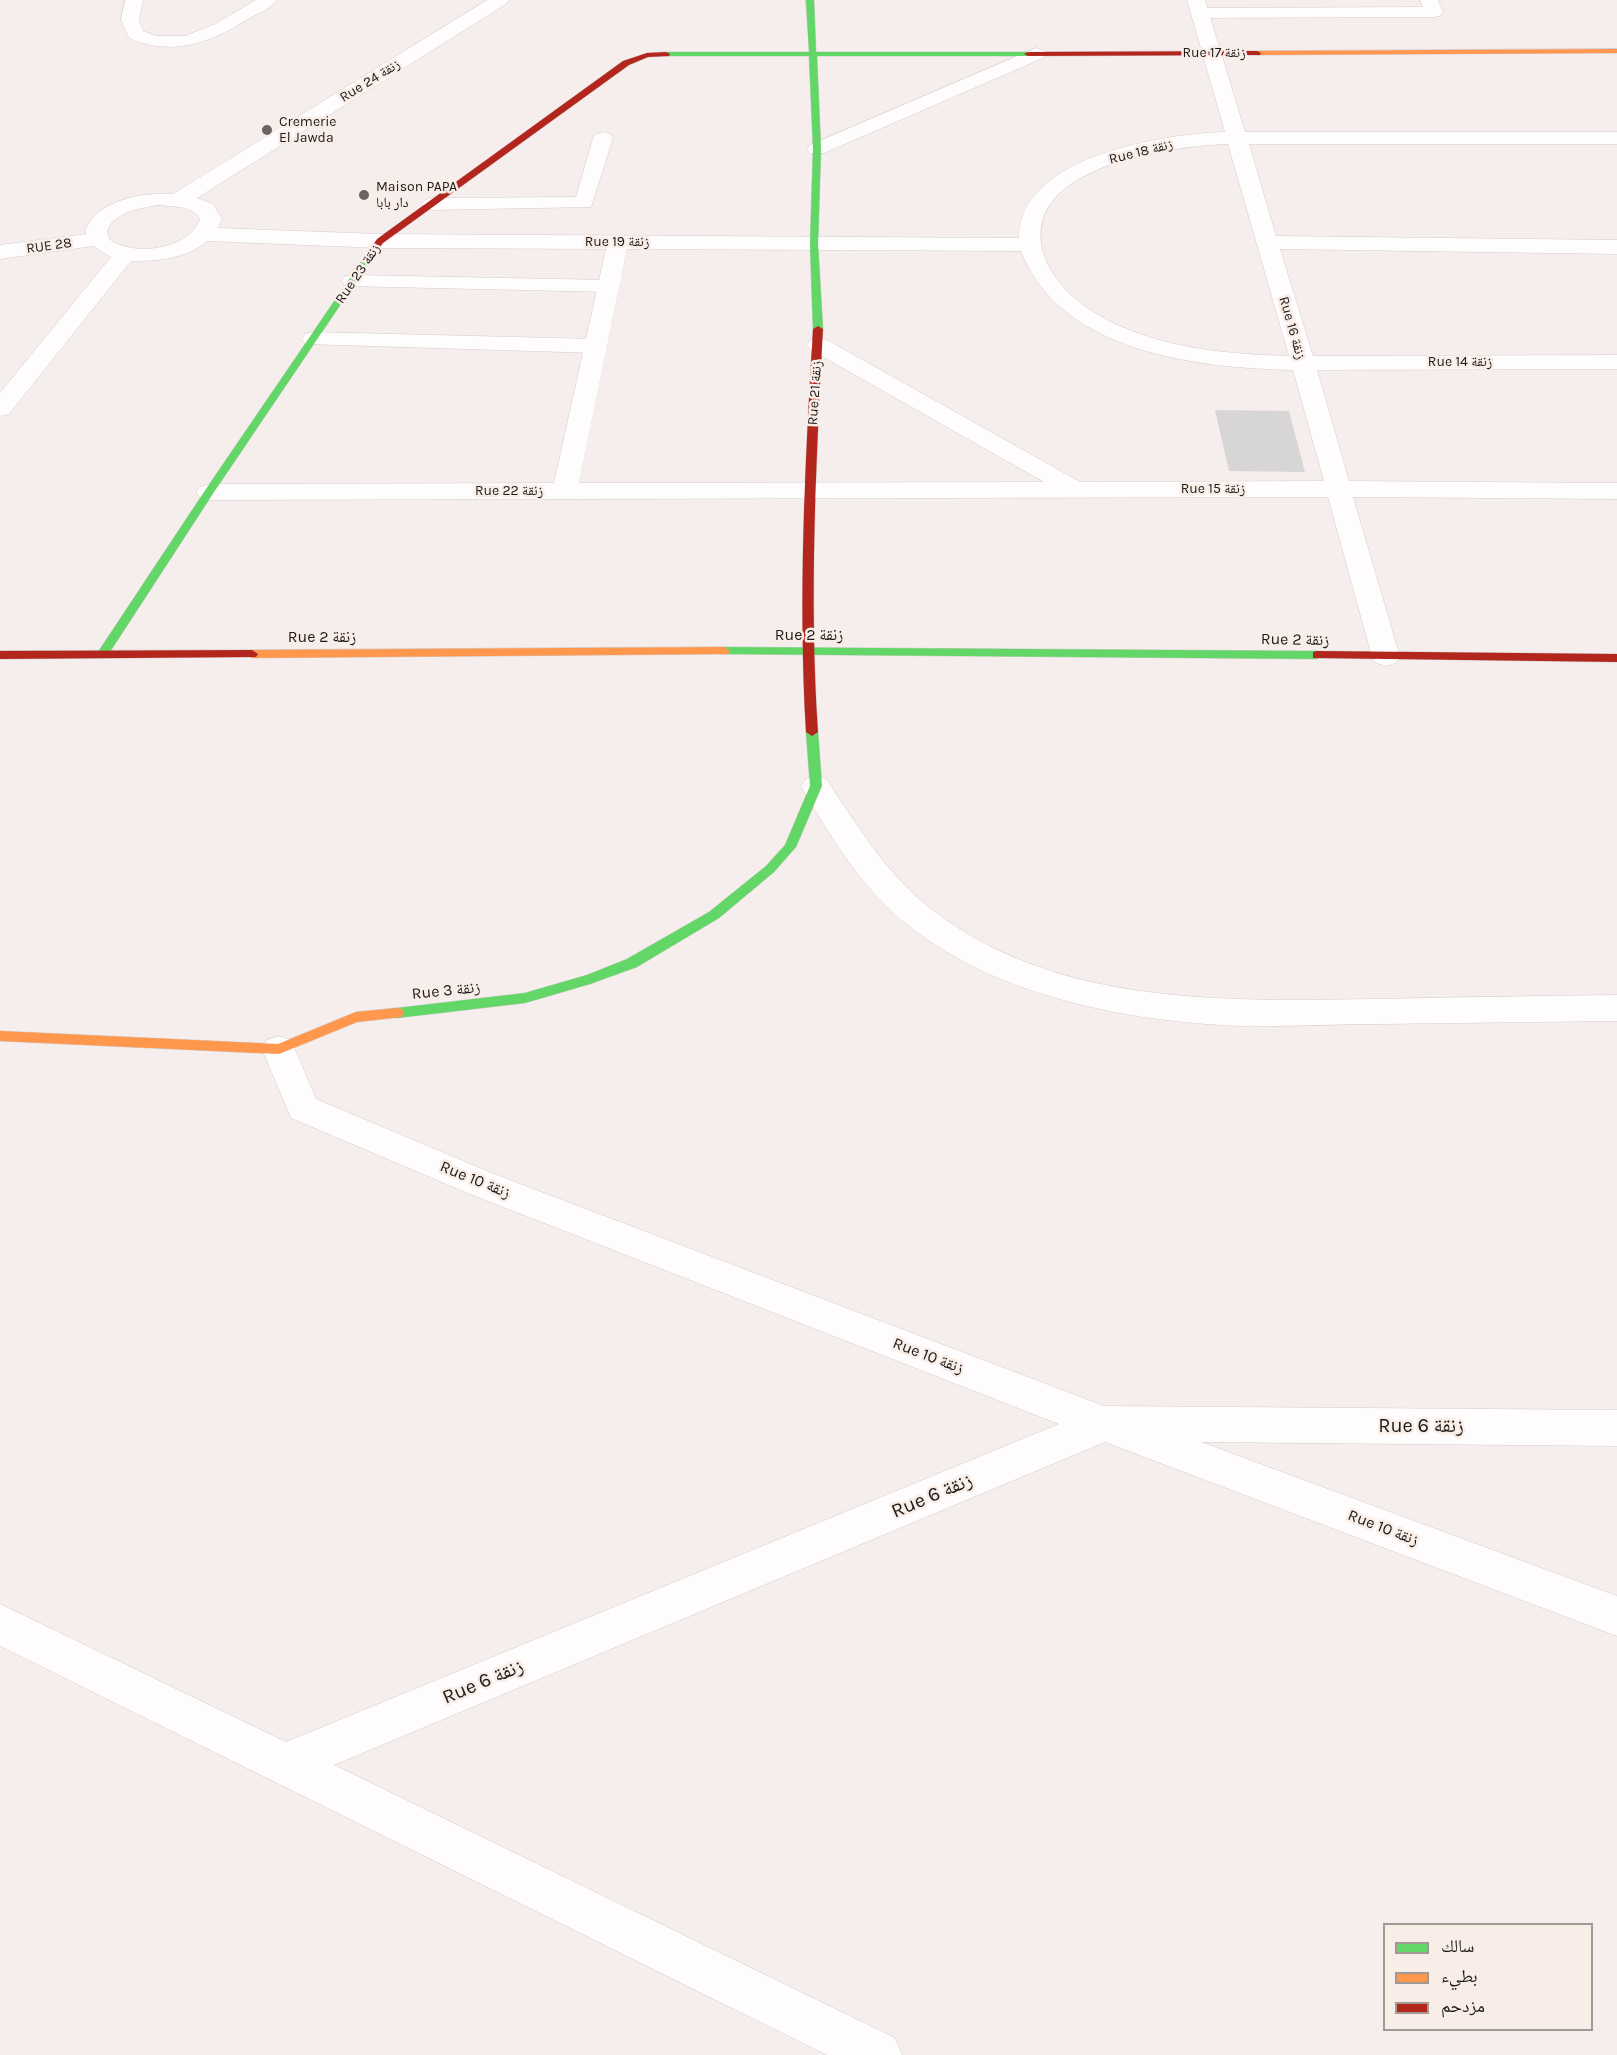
<!DOCTYPE html>
<meta charset="utf-8">
<style>
body{margin:0}
#map{position:relative;width:1617px;height:2055px;overflow:hidden;background:#f5eeec;font-family:Karla,"Noto Naskh Arabic",sans-serif}
canvas{display:block}
.legend{position:absolute;left:1383px;top:1923px;width:210px;height:108px;box-sizing:border-box;background:#f9ede8;border:2px solid #a19995;margin:0;padding:8px 10px;list-style:none;font-size:18px;color:#1e1a18}
.legend li{display:flex;align-items:center;gap:12px;height:30px}
.legend b{width:30px;border:2px solid #a19995}
</style>
<div id="map">
<canvas width="1617" height="2055"></canvas>
<ul class="legend">
<li><b style="height:8px;background:#63d668"></b>سالك</li>
<li><b style="height:8px;background:#ff974d"></b>بطيء</li>
<li><b style="height:8px;background:#b3261e"></b>مزدحم</li>
</ul>
</div>
<script>
const context = document.querySelector('canvas').getContext('2d');
context.lineJoin = 'round';
function paint(path, color) { context.fillStyle = color; context.fill(path, 'evenodd'); }
function stroke(path, color, width, dash) { context.strokeStyle = color; context.lineWidth = width; context.lineCap = dash ? 'butt' : 'round'; context.setLineDash(dash || []); context.stroke(path); }
function write(font, color, halo, rows, align = 'center') {
  context.font = font + ' Karla,"Noto Naskh Arabic",sans-serif'; context.lineWidth = 5; context.setLineDash([]); context.textBaseline = 'middle'; context.strokeStyle = halo; context.fillStyle = color; for (const [text, x, y, turn = 0] of rows) {
    context.save(); context.translate(x, y); context.rotate((+turn || 0) * Math.PI / 180); context.textAlign = isNaN(turn) ? turn : align; if (halo) context.strokeText(text, 0, 0); context.fillText(text, 0, 0); context.restore();
  }
}
paint(new Path2D(`
 M 1215,410 L 1289,411 L 1305,472 L 1229,471 Z`), '#d7d5d5');
const lane = new Path2D(`
 M 125,0 L 143,0 L 139,20 L 143,31 L 156,36 L 185,36 L 215,24 L 256,0 L 277,0 C 271,8 259,13 250,18 C 209,43 175,57 129,38 L 121,20 Z
 M 1420,0 L 1438,0 L 1443,12 L 1440,16 L 1434,17 L 1200,18 L 1194,17 L 1191,13 L 1194,9 L 1200,8 L 1423,7 Z
 M 603,132 L 610,134 L 613,138 L 591,207 L 432,210 L 425,208 L 422,204 L 425,200 L 432,198 L 576,197 L 593,138 L 596,134 Z
 M 353,275 L 609,280 L 617,281 L 620,286 L 617,291 L 609,292 L 345,286 L 342,281 L 345,276 Z
 M 313,332 L 596,339 L 604,341 L 607,346 L 604,351 L 596,353 L 305,344 L 302,339 L 305,334 Z`);
const street = new Path2D(`
 M 487,0 L 509,0 L 506,4 L 197,198 L 213,204 L 222,219 L 218,228 L 380,234 L 1019,238 C 1018,156 1164,134 1225,132 L 1187,0 L 1205,0 L 1245,132 L 1617,132 L 1617,144 L 1249,144 L 1276,236 L 1617,240 L 1617,254 L 1280,249 L 1313,356 L 1617,355 L 1617,369 L 1317,370 L 1349,481 L 1617,483 L 1617,499 L 1353,497 L 1400,657 L 1396,663 L 1386,666 L 1376,663 L 1372,657 L 1328,497 L 209,500 L 200,497 L 196,492 L 200,487 L 209,484 L 554,483 L 606,249 L 380,248 L 207,241 C 187,259 157,261 131,261 L 9,414 L 0,416 L 0,393 L 111,257 L 93,246 L 0,259 L 0,245 L 86,234 L 85,231 C 97,199 144,192 173,194 ZM 1228,144 L 1289,356 C 1220,354 1142,347 1083,305 C 1063,290 1044,268 1041,242 C 1032,164 1174,146 1228,144 ZM 158,205 C 172,207 193,205 200,219 C 189,249 134,258 109,239 L 107,231 C 114,212 141,208 158,205 ZM 627,249 L 1021,251 C 1060,353 1199,368 1293,370 L 1324,481 L 1080,482 L 827,340 L 819,338 L 811,340 L 807,345 L 811,350 L 1044,482 L 579,483 Z
 M 1036,48 L 1043,50 L 1046,54 L 1043,58 L 824,153 L 810,153 L 807,149 L 810,145 Z
 M 816,776 L 826,779 C 858,826 886,874 931,909 C 1057,1007 1226,1001 1376,999 C 1456,997 1537,996 1617,995 L 1617,1021 C 1538,1022 1459,1023 1380,1024 C 1334,1024 1286,1027 1239,1026 C 1127,1021 999,997 909,926 C 862,889 831,837 801,786 L 806,779 Z
 M 279,1036 L 291,1040 L 316,1099 L 494,1174 L 1104,1406 L 1617,1410 L 1617,1446 L 1201,1442 L 1617,1596 L 1617,1636 L 1105,1442 L 334,1765 L 895,2038 L 902,2055 L 827,2055 L 0,1646 L 0,1604 L 286,1742 L 1059,1424 L 470,1194 L 291,1118 L 262,1049 L 267,1040 Z`);
const fast = new Path2D(`
 M 806,0 L 814,0 L 816,52 L 1028,52 L 1032,54 L 1028,56 L 817,56 L 821,149 L 818,244 L 823,329 L 818,332 L 813,329 L 810,244 L 813,149 L 809,56 L 666,56 L 662,54 L 666,52 L 809,52 Z
 M 370,252 L 374,255 L 214,492 L 106,658 L 98,658 L 98,652 L 204,492 L 367,253 Z
 M 724,647 L 1317,651 L 1323,655 L 1317,659 L 720,654 L 718,651 Z
 M 812,728 L 818,732 L 822,786 L 796,847 L 774,872 L 719,918 L 637,967 L 590,984 L 525,1003 L 397,1018 L 392,1017 L 390,1013 L 392,1009 L 397,1008 L 525,993 L 587,975 L 627,959 L 709,912 L 766,866 L 785,845 L 810,786 L 806,732 Z`);
const slow = new Path2D(`
 M 1617,49 L 1617,53 L 1257,55 L 1253,53 L 1257,51 Z
 M 724,647 L 730,651 L 728,654 L 252,658 L 246,654 L 252,650 Z
 M 397,1008 L 402,1009 L 404,1013 L 402,1017 L 357,1022 L 279,1054 L 0,1041 L 0,1031 L 278,1044 L 356,1012 Z`);
const jam = new Path2D(`
 M 1257,51 L 1261,53 L 1260,55 L 1028,56 L 1024,54 L 1028,52 Z
 M 666,52 L 670,54 L 669,56 L 648,57 L 629,65 L 383,243 L 373,257 L 366,255 L 377,239 L 623,61 L 647,53 Z
 M 818,326 L 823,329 C 816,464 809,597 818,732 L 812,736 L 806,732 C 798,597 805,464 813,329 Z
 M 252,650 L 258,654 L 256,657 L 0,659 L 0,651 Z
 M 1317,651 L 1617,654 L 1617,662 L 1313,658 L 1313,652 Z`);
stroke(lane, '#d2ccca', 1);
stroke(street, '#d2ccca', 1);
stroke(fast, '#d2ccca', 1);
stroke(slow, '#d2ccca', 1);
stroke(jam, '#d2ccca', 1);
paint(lane, '#fefcfc');
paint(street, '#fefcfc');
paint(fast, '#63d668');
paint(slow, '#ff974d');
paint(jam, '#b3261e');
for (const [x, y, r, color] of [
 [267,130,6,"#696462"],
 [364,195,6,"#696462"]
]) { const dot = new Path2D(); dot.arc(x, y, r, 0, 2 * Math.PI); context.fillStyle = color; context.fill(dot); stroke(dot, '#f9ede8', 2); }
write('14px', '#1e1a18', '#f9ede8', [
 ["Rue 17 زنقة",1214,53],
 ["Rue 24 زنقة",370,81,-32],
 ["Rue 18 زنقة",1141,152,-14],
 ["Rue 19 زنقة",617,242],
 ["RUE 28",49,246,-8],
 ["Rue 23 زنقة",358,274,-56],
 ["Rue 16 زنقة",1292,328,74],
 ["Rue 14 زنقة",1460,362],
 ["Rue 21 زنقة",815,393,-86],
 ["Rue 15 زنقة",1213,489],
 ["Rue 22 زنقة",509,491]
]);
write('14px', '#1e1a18', '#f9ede8', [
 ["Cremerie",279,122],
 ["El Jawda",279,138],
 ["Maison PAPA",376,187],
 ["دار بابا",376,203]
], 'left');
write('16px', '#1e1a18', '#f9ede8', [
 ["Rue 2 زنقة",809,635],
 ["Rue 2 زنقة",322,637],
 ["Rue 2 زنقة",1295,640,1],
 ["Rue 3 زنقة",446,991,-6],
 ["Rue 10 زنقة",475,1180,22],
 ["Rue 10 زنقة",928,1356,21],
 ["Rue 10 زنقة",1383,1528,21]
]);
write('20px', '#1e1a18', '#f9ede8', [
 ["Rue 6 زنقة",1421,1426],
 ["Rue 6 زنقة",932,1496,-23],
 ["Rue 6 زنقة",483,1682,-23]
]);
</script>
